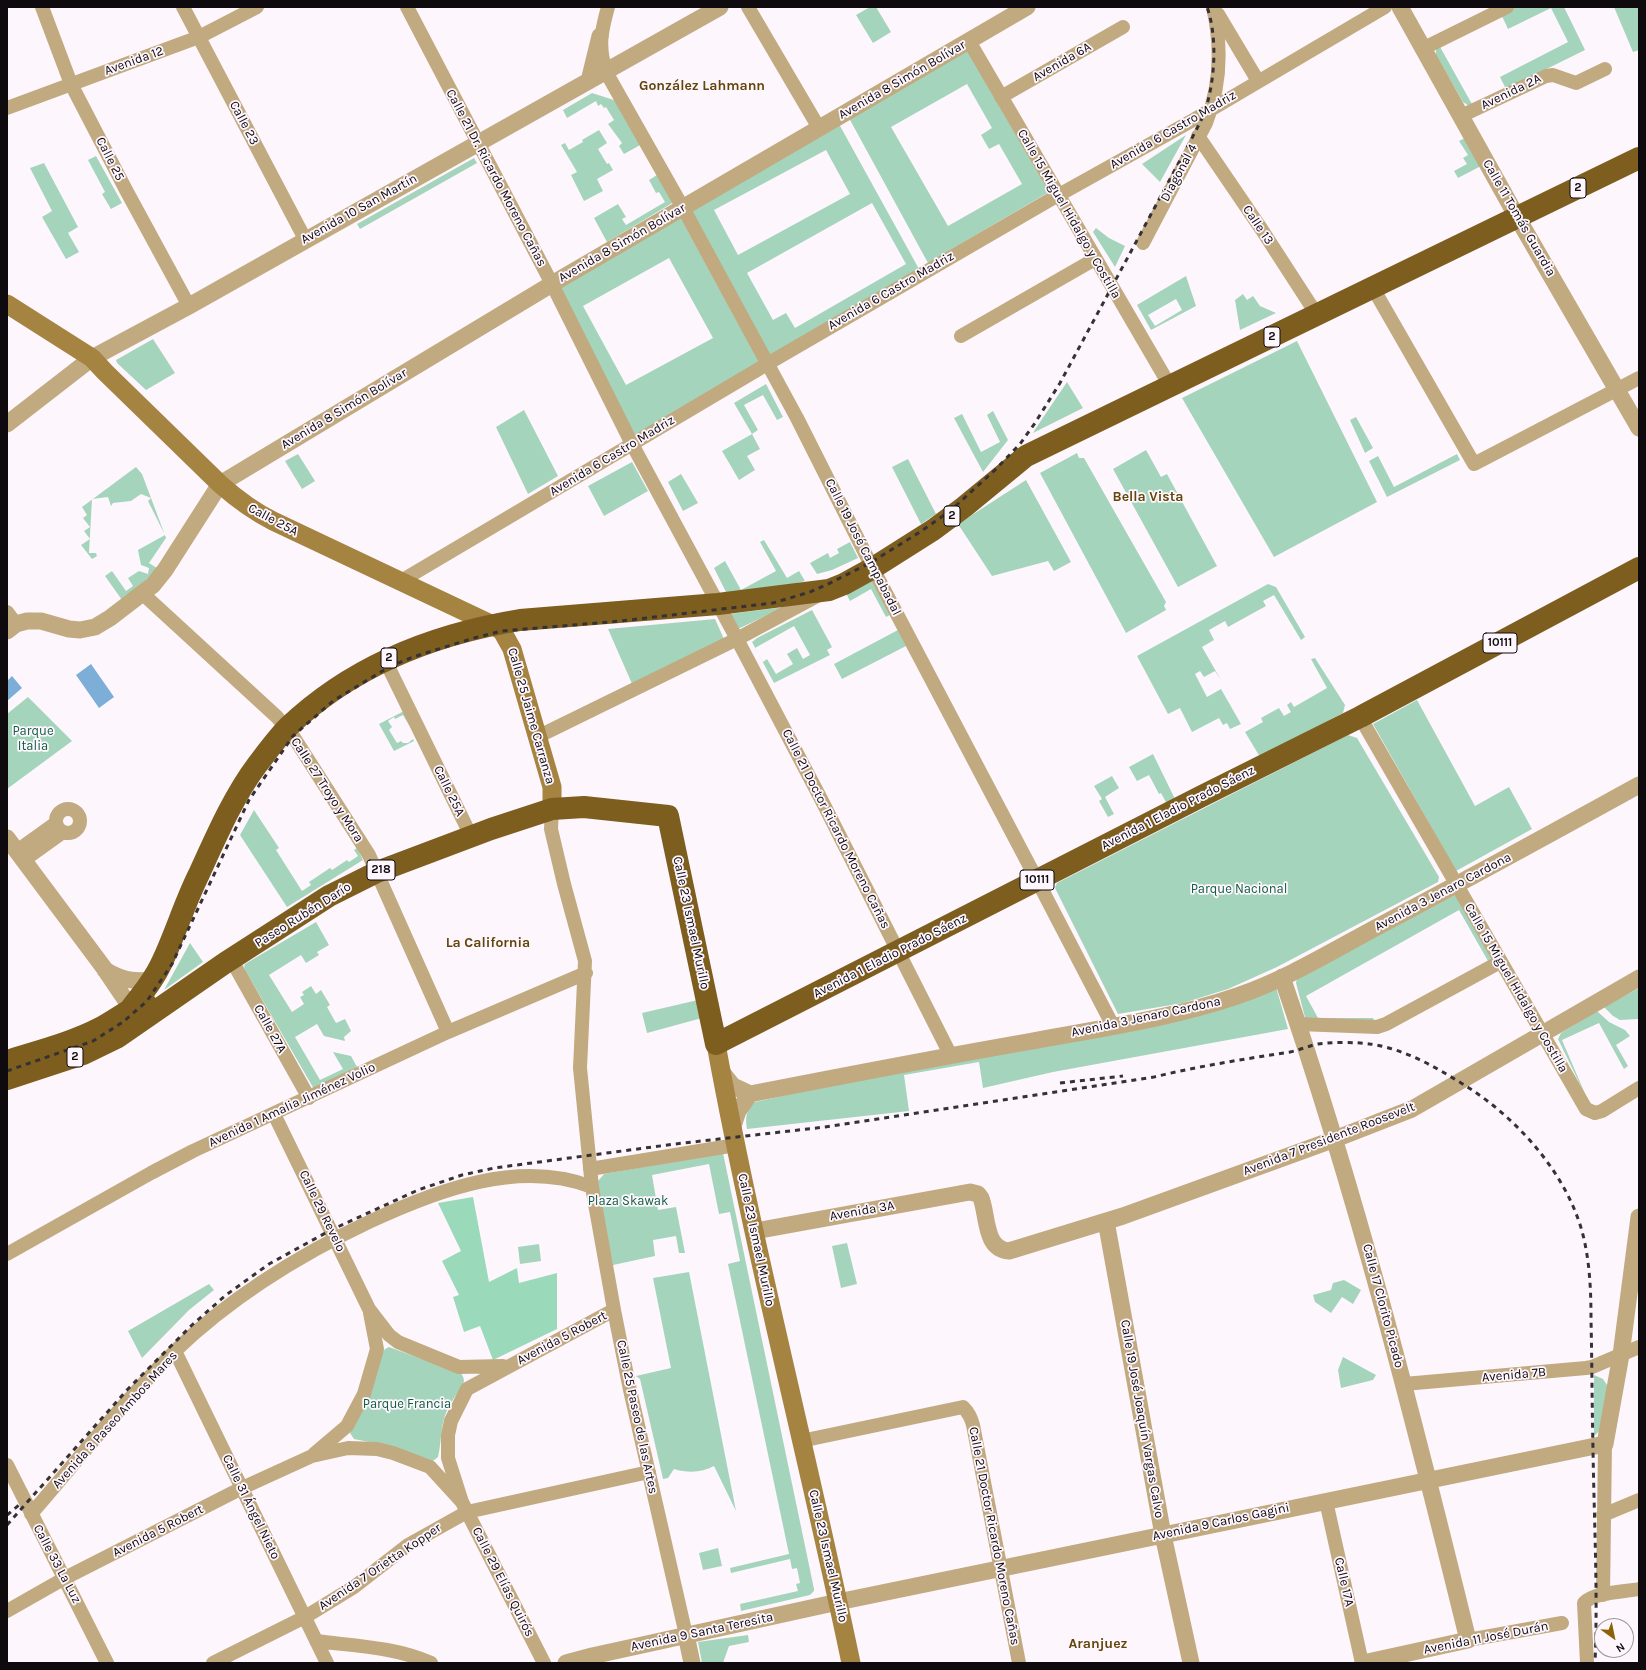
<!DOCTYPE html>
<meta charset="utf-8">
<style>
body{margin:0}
#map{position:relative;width:1646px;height:1670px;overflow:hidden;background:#fef6fd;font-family:Karla,sans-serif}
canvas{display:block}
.frame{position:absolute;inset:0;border:8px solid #0e0a0e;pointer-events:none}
.north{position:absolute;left:1594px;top:1618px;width:40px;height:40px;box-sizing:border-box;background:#fef6fd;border:1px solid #9e989d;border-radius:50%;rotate:147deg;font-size:11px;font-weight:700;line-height:16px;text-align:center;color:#0e0a0e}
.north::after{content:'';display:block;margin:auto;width:14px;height:18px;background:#8c6204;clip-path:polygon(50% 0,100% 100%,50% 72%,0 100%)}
</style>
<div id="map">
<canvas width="1646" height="1670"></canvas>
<div class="frame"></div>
<div class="north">N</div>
</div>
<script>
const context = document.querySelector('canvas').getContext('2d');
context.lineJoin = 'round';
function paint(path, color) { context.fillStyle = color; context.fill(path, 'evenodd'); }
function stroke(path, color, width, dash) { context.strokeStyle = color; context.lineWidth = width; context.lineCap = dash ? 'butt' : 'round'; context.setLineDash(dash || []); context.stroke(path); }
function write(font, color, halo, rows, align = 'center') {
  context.font = font + ' Karla,sans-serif'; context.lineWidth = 3.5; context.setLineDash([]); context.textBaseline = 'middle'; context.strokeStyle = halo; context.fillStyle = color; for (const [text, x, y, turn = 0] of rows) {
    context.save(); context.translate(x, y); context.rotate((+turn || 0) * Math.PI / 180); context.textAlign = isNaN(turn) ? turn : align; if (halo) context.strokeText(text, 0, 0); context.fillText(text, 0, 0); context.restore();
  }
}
paint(new Path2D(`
 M 870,7 L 876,7 L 891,32 L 873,43 L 856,15 Z
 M 1516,7 L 1564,7 L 1585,50 L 1506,89 L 1500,77 L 1568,42 L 1551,8 L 1508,29 L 1501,14 Z
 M 1614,7 L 1639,7 L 1639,50 L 1633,52 Z
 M 1439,45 L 1473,106 L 1469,106 L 1463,102 L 1436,55 L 1436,49 Z
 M 967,50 L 1049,192 L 928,263 L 849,118 ZM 967,84 L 992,128 L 981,135 L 989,149 L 999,144 L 1022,184 L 948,226 L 891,127 Z
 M 592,93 L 617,101 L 642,144 L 624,154 L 619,146 L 622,143 L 608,124 L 614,120 L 606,107 L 604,108 L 601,104 L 598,106 L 596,101 L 567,118 L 563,110 Z
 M 839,124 L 919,269 L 769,356 L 690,210 ZM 826,150 L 850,194 L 738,255 L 714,210 ZM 872,203 L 906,264 L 795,328 L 786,313 L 773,320 L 747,273 Z
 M 599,130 L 607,143 L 598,149 L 607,164 L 609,163 L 613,170 L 597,179 L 603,191 L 584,201 L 571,175 L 577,172 L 561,145 L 565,143 L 569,150 L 583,142 L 582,140 Z
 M 1186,135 L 1160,182 L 1142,164 Z
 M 1465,138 L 1481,166 L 1458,178 L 1454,171 L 1467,164 L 1463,158 L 1468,155 L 1459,141 Z
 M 96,156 L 122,203 L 111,209 L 102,194 L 105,192 L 88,160 Z
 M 474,158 L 477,163 L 360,229 L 357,224 Z
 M 44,163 L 78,227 L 68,233 L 79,252 L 66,259 L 42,217 L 52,211 L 30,168 Z
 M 657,175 L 674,202 L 607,242 L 594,218 L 618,204 L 626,217 L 622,219 L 626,225 L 665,202 L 659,192 L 656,193 L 649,180 Z
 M 680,217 L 760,363 L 636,437 L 558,288 ZM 669,258 L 713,338 L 626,385 L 583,306 Z
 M 1096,228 L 1109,238 L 1125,246 L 1115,267 L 1093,232 Z
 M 1186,276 L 1196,306 L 1151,330 L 1137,305 ZM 1176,299 L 1182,310 L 1155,326 L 1148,315 Z
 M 1243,294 L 1247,300 L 1253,296 L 1260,306 L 1276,313 L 1240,330 L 1235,300 Z
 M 153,339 L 175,373 L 146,390 L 117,363 L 116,360 Z
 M 1297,341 L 1377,502 L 1274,557 L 1182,398 Z
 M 1067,382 L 1083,408 L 1033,433 L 1036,428 Z
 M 766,384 L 783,417 L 777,420 L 763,395 L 744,405 L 758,430 L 752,434 L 760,449 L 747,456 L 755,470 L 739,480 L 722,451 L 752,434 L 734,403 Z
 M 524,410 L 558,476 L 528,494 L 496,427 Z
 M 993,411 L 1008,440 L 983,472 L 954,418 L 962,414 L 981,452 L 1000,442 L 987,415 Z
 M 1356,417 L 1373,448 L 1365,453 L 1350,420 Z
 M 1146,450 L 1161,477 L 1167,474 L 1217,566 L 1178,587 L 1113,469 Z
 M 1077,453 L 1079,458 L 1084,458 L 1166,602 L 1164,606 L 1166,610 L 1126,633 L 1040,473 Z
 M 298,454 L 315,481 L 302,489 L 285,461 Z
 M 1457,454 L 1460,460 L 1387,497 L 1369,461 L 1378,456 L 1394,487 Z
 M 908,459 L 936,514 L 921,524 L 892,467 Z
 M 632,462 L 648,491 L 604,516 L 588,486 Z
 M 136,467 L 142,474 L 166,538 L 149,563 L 157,568 L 146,580 L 122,600 L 105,576 L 112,571 L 126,591 L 133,586 L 128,578 L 139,571 L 148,574 L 149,568 L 141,565 L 138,550 L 165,535 L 148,501 L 151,498 L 141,494 L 131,501 L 113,503 L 111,506 L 108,497 L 92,499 L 89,553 L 96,553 L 97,556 L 92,559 L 81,545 L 90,539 L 84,531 L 90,527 L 83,518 L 87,515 L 82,507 Z
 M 681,474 L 698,503 L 683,511 L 668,482 Z
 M 1026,480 L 1071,562 L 1054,571 L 1048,561 L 992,576 L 958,524 Z
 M 764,540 L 787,578 L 799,571 L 805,581 L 770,590 L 727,594 L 714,568 L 725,561 L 741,590 L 776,571 L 760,542 Z
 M 850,542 L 858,558 L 832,570 L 817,574 L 810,563 L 828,553 L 830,558 L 839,553 L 837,549 Z
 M 870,578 L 890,615 L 886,617 L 871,589 L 850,601 L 845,591 Z
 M 1268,584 L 1276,587 L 1305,637 L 1301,640 L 1274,595 L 1263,601 L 1266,606 L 1228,627 L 1225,621 L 1209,630 L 1214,640 L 1202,647 L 1221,680 L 1215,671 L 1204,677 L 1200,671 L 1195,674 L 1207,697 L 1221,689 L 1241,724 L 1230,729 L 1227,723 L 1223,725 L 1219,718 L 1192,732 L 1180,708 L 1168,714 L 1137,656 Z
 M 784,607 L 738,629 L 730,614 Z
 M 812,610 L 832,647 L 827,650 L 830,655 L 774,683 L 752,642 L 757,638 ZM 794,626 L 810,655 L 803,659 L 797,648 L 787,654 L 793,664 L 776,674 L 767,659 L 763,662 L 755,648 Z
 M 715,619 L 724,639 L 633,686 L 608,629 Z
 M 898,630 L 906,646 L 842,679 L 834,664 Z
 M 1315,658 L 1345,705 L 1343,713 L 1260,757 L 1245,732 L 1263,722 L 1261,718 L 1279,708 L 1284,716 L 1291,712 L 1287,705 L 1291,702 L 1294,707 L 1327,688 L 1311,659 Z
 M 28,697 L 72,741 L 7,789 L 7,714 Z
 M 1417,700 L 1475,806 L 1509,787 L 1532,829 L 1456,871 L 1373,724 Z
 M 406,710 L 412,723 L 409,725 L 403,715 L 395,719 L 394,717 L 388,721 L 392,727 L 389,730 L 397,743 L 401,741 L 403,743 L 408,743 L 413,739 L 414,741 L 394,751 L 379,724 Z
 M 1348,735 L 1357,738 L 1439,877 L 1438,882 L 1277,967 L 1228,989 L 1183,1003 L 1118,1014 L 1055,888 L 1057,883 Z
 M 1153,754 L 1175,799 L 1167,804 L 1161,793 L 1159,794 L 1149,775 L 1137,781 L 1129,767 Z
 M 1112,776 L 1119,788 L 1105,797 L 1114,814 L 1108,817 L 1099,801 L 1102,799 L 1094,786 Z
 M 254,810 L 279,848 L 276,850 L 302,891 L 311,885 L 309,882 L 330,868 L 332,870 L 347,860 L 349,862 L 358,856 L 354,850 L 357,848 L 363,860 L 287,907 L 240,835 Z
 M 1457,894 L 1493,960 L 1488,961 L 1459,910 L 1306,996 L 1318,1018 L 1373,1018 L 1376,1024 L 1306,1021 L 1296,983 L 1297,978 Z
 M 316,922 L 329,945 L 317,952 L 319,955 L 306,963 L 301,955 L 269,975 L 292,1012 L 304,1004 L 300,997 L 304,995 L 302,992 L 311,986 L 316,994 L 321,990 L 330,1005 L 327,1007 L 336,1023 L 345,1019 L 351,1031 L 344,1037 L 345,1041 L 324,1036 L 317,1024 L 295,1037 L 320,1080 L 343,1069 L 333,1052 L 351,1056 L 357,1067 L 314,1089 L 245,970 L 244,966 L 245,964 Z
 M 190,943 L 203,962 L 164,990 Z
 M 1276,987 L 1288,1029 L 1053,1072 L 983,1088 L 979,1062 L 904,1075 L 909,1111 L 747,1129 C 745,1117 746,1111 755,1102 Z
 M 1639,988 L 1638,1019 L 1620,1020 L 1613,1016 L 1604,1007 Z
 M 698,1000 L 702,1018 L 647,1033 L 642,1013 Z
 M 1597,1011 L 1609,1022 L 1625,1030 L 1630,1036 L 1616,1045 L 1628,1066 L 1624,1069 L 1599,1023 L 1562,1040 L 1589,1103 L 1558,1039 L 1561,1033 Z
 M 723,1153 L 814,1589 L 814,1591 L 810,1595 L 741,1611 L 740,1604 L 798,1591 L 796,1584 L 800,1583 L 797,1568 L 792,1569 L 790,1559 L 731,1573 L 730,1568 L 789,1554 L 728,1264 L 740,1261 L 730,1212 L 719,1214 L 709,1164 L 652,1175 L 658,1210 L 676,1207 L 685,1253 L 679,1253 L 676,1236 L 653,1240 L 655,1256 L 613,1265 L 597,1195 L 598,1181 L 604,1174 Z
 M 847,1243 L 857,1284 L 841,1288 L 832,1246 Z
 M 539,1244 L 541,1261 L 520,1264 L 518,1247 Z
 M 689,1272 L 736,1511 L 714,1466 C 702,1473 687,1473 674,1469 L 668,1478 L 663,1479 L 640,1379 L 636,1376 L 671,1368 L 653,1278 Z
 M 1344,1280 L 1361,1290 L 1353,1304 L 1342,1297 L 1331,1313 L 1315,1302 L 1313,1295 L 1331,1290 L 1333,1283 Z
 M 209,1284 L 214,1290 L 189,1310 L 142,1358 L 128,1331 Z
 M 389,1347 L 452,1370 L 460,1372 C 462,1374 464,1378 464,1381 C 464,1384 451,1402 448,1408 C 440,1425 442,1439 438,1457 L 433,1461 L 394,1447 L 354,1439 L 350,1433 L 383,1352 L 385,1349 Z
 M 1343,1357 L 1376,1375 L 1373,1380 L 1341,1388 L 1338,1370 Z
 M 1594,1375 L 1603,1379 L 1609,1388 L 1604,1427 L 1594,1436 Z
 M 718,1548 L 722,1566 L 703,1570 L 699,1553 Z
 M 748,1635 L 749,1642 L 729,1646 L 723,1663 L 702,1663 L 698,1642 Z`), '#a5d4bc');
paint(new Path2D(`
 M 473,1197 L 489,1282 L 517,1268 L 519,1283 L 557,1273 L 557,1329 L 493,1360 L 480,1326 L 464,1332 L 453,1297 L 459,1295 L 442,1261 L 461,1251 L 438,1203 Z`), '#9adaba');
paint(new Path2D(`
 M 91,664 L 114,697 L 99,708 L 76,675 Z
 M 12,676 L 22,688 L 7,701 L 7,681 Z`), '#7caed7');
stroke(new Path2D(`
 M 42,7 L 71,84 L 126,190 L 189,306
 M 183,7 L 305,239
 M 407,7 L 552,284 L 632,444 L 737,639 L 821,799 L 951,1056
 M 608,7 C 601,32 598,46 606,72 L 683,208 L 797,418 L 870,563 L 1037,880 L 1113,1026
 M 748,7 L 819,128
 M 1218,14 L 1258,81
 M 969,41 L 1170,386
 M 1422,49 L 1507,7
 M 1001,97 L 1123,27
 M 7,108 L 199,37 L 257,7
 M 1461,116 L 1546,76 L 1553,75 L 1576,83 L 1605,69
 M 1198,136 L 1262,230 L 1317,315
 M 1143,243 L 1206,123 C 1221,85 1222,47 1213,7
 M 1373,288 L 1474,464 L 1639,378
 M 961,336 L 1095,259
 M 401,581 L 774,360 L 1048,201 L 1195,119 L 1385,7
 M 143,594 L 277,717 L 293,736 L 369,855 L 448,1032
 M 7,612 L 16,624
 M 385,660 L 471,836
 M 1360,717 L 1586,1109 L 1595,1113 L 1602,1111 L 1639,1088
 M 537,737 L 737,639 L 817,596
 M56 821a12 12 0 1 1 24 0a12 12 0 1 1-24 0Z
 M 552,809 L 551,829 L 564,884 L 585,961 L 580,1068 L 592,1187 L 614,1310 L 630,1390 L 686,1635
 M 17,851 L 56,823
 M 24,860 L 63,832
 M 231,959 L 309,1098
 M 1298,1024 L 1377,1027 L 1386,1024 L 1500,962
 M 274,1114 L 369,1309 L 389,1335 L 398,1342 L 459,1367 L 503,1366
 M 590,1169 L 736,1145
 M 7,1254 L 151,1173 L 193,1151 L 448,1032 L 586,973
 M 175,1351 L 327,1663
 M 1404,1384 L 1586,1368 L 1592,1367 L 1639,1347
 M 801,1441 L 963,1407 C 968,1412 971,1417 973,1425 L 1019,1663
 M 314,1454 L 347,1426 L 364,1394 L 377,1349 L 370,1313
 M 7,1465 L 107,1663
 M 1326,1501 L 1362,1663
 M 31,1514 C 78,1460 123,1402 174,1352 C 232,1296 299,1255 371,1221 C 438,1190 519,1159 592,1187
 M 1603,1515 L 1639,1500
 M 1603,1595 L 1605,1444
 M 7,1611 L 65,1578 L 242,1488 L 312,1456 L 348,1448 L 377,1449 L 393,1453 L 430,1467 L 462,1502
 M 1468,1640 L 1562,1623
 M 316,1641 C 354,1646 395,1647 431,1663
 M 213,1663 L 305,1617 L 354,1587 L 408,1545 L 467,1512 L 649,1472
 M 544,1663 L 462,1502 L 448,1458 L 448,1435 L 451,1421 L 467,1389 L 614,1310
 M 1587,1663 L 1584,1603 C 1594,1592 1624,1592 1639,1589`), '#c1aa80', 14);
stroke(new Path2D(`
 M 1400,7 L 1517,217 L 1639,428
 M 589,81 L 600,36
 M 7,424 L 92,358 L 189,306 L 720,7
 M 7,631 L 16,624 L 27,621 L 41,621 L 69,629 L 80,630 L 95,627 L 110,618 L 153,585 L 165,570 L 220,484 L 557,281 L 1027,7
 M 7,838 L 104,968 L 131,1008
 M 105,970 C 121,980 134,982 152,980
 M 1282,977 C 1357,1195 1413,1416 1468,1640 L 1363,1663
 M 721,1071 L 733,1086 L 750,1094 C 842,1076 935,1058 1027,1042 C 1097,1029 1170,1019 1237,996 C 1287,979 1332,951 1379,926 C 1466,880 1552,833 1639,785
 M 732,1129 L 738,1111 L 750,1094
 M 1106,1221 L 1163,1535 L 1191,1663
 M 755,1231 L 970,1192 L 978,1194 L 981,1198 C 988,1216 984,1249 1009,1251 L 1123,1216 L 1335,1139 L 1412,1109 L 1639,978
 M 686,1635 L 692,1663
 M 566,1663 L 592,1656 L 838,1602 L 1605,1444 L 1621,1355 L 1639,1217`), '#c1aa80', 17);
stroke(new Path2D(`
 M 7,304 L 92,358 L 105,372 L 220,484 C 237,499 253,511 273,521 L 493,625 L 502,631 L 512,649 L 552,787 L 552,809
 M 716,1044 C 754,1252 808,1456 851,1663`), '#a58340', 19);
stroke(new Path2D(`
 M 131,1008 C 143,993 155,978 163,960 C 176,932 185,902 199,874 C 216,837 233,797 257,765 C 267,752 277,738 288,727 C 352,666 434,634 520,620 L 718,604 L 829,590 L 844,584 L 873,568 L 933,530 L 964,507 L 1026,456 L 1639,158
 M 7,1061 C 38,1051 71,1043 100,1028 C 115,1020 129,1009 145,1002
 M 7,1079 L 83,1054 L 118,1037 L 225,963 L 329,896 L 377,872 L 491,829 L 552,809 L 584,807 L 668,816 L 716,1044 L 1202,796 L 1360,717 L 1639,568`), '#7d5e1e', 22);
stroke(new Path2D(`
 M 7,1071 L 93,1041 L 123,1022 L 147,1001 L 172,964 L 249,800 L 293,736 L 333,701 L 389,667 L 413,657 L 474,638 L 502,631 L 621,621 L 773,603 L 810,592 L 826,585 L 870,563 L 920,532 L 950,511 L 995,470 L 1020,444 L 1035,423 L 1060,383 L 1190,142 C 1195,132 1200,123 1204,114 C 1215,83 1218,38 1207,7
 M 1060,1083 L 1123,1076
 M 7,1515 L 19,1505
 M 7,1525 L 127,1390 L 192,1325 L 226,1295 L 269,1264 L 331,1230 L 418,1190 L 462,1175 L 494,1168 L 675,1144 L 825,1127 L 1154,1077 C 1199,1066 1245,1059 1290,1052 C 1300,1050 1308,1046 1318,1044 C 1330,1042 1358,1042 1370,1044 C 1406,1049 1439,1069 1469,1088 C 1520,1121 1568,1176 1583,1235 C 1590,1263 1591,1292 1591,1320 C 1592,1363 1592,1406 1593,1449 C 1594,1520 1598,1591 1595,1663`), '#363135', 3, [5, 5]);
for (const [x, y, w] of [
 [1578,188,16],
 [1272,337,16],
 [952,516,16],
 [1500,643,34],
 [389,658,16],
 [381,870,28],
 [1037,880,34],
 [75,1057,16]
]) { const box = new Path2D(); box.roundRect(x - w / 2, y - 10, w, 20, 3); context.fillStyle = '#fef6fd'; context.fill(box); stroke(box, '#0e0a0e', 1); }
write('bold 12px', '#0e0a0e', null, [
 ["2",1578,188],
 ["2",1272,337],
 ["2",952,516],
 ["10111",1500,643],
 ["2",389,658],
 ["218",381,870],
 ["10111",1037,880],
 ["2",75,1057]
]);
write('13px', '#0e0a0e', '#fef6fd', [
 ["Avenida 12",134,61,-20],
 ["Avenida 6A",1062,62,-30],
 ["Avenida 8 Simón Bolívar",902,80,-30],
 ["Avenida 2A",1511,92,-26],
 ["Calle 23",244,123,62],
 ["Avenida 6 Castro Madriz",1173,130,-30],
 ["Calle 25",110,159,63],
 ["Diagonal 4",1179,173,-62],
 ["Calle 21 Dr. Ricardo Moreno Cañas",496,178,62],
 ["Avenida 10 San Martín",359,209,-29],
 ["Calle 15 Miguel Hidalgo y Costilla",1069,214,60],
 ["Calle 11 Tomás Guardia",1519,218,60],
 ["Calle 13",1258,225,56],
 ["Avenida 8 Simón Bolívar",622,243,-30],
 ["Avenida 6 Castro Madriz",891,291,-30],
 ["Avenida 8 Simón Bolívar",344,409,-31],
 ["Avenida 6 Castro Madriz",612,456,-31],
 ["Calle 25A",273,520,28],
 ["Calle 19 José Campabadal",863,547,63],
 ["Calle 25 Jaime Carranza",531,716,74],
 ["Calle 27 Troyo y Mora",327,790,57],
 ["Calle 25A",449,791,64],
 ["Avenida 1 Eladio Prado Sáenz",1178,808,-27],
 ["Calle 21 Doctor Ricardo Moreno Cañas",836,829,63],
 ["Avenida 3 Jenaro Cardona",1443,892,-28],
 ["Paseo Rubén Darío",303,915,-32],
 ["Calle 23 Ismael Murillo",691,923,78],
 ["Avenida 1 Eladio Prado Sáenz",890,956,-27],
 ["Calle 15 Miguel Hidalgo y Costilla",1516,988,60],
 ["Avenida 3 Jenaro Cardona",1146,1017,-12],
 ["Calle 27A",270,1029,61],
 ["Avenida 1 Amalia Jiménez Volio",292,1105,-25],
 ["Avenida 7 Presidente Roosevelt",1329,1139,-21],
 ["Calle 29 Revelo",322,1211,64],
 ["Avenida 3A",862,1211,-10],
 ["Calle 23 Ismael Murillo",756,1240,78],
 ["Calle 17 Clorito Picado",1383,1306,75],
 ["Avenida 5 Robert",562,1338,-28],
 ["Avenida 7B",1514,1375,-5],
 ["Calle 25 Paseo de las Artes",637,1417,78],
 ["Calle 19 José Joaquín Vargas Calvo",1142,1419,80],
 ["Avenida 3 Paseo Ambos Mares",115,1420,-48],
 ["Calle 31 Ángel Nieto",251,1507,64],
 ["Avenida 9 Carlos Gagini",1221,1522,-12],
 ["Avenida 5 Robert",158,1531,-27],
 ["Calle 21 Doctor Ricardo Moreno Cañas",994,1536,79],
 ["Calle 23 Ismael Murillo",828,1556,77],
 ["Calle 33 La Luz",57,1564,62],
 ["Avenida 7 Orietta Kopper",380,1567,-34],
 ["Calle 29 Elías Quirós",503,1582,63],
 ["Calle 17A",1344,1582,77],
 ["Avenida 9 Santa Teresita",702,1632,-12],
 ["Avenida 11 José Durán",1486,1638,-11]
]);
write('13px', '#0e5d40', '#fef6fd', [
 ["Parque",33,731],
 ["Italia",33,746],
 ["Parque Nacional",1239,889],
 ["Plaza Skawak",628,1201],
 ["Parque Francia",407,1404]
]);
write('bold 14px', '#62450b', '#fef6fd', [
 ["González Lahmann",702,86],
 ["Bella Vista",1148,497],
 ["La California",488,943],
 ["Aranjuez",1098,1644]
]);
</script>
